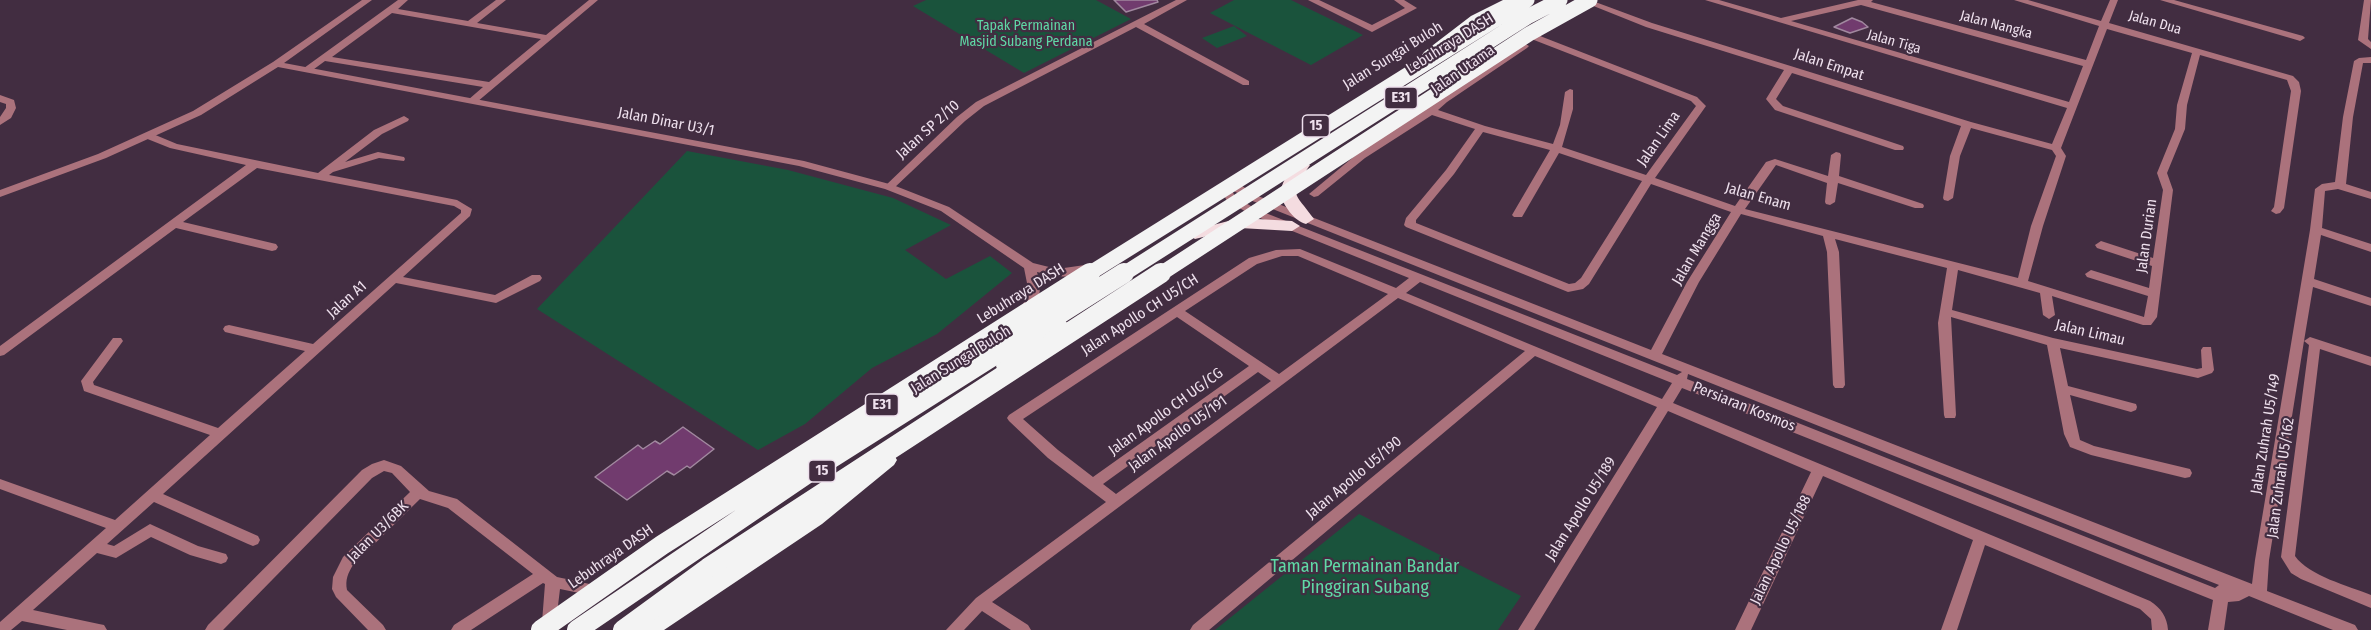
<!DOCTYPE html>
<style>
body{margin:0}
canvas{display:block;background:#422d41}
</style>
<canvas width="2371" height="630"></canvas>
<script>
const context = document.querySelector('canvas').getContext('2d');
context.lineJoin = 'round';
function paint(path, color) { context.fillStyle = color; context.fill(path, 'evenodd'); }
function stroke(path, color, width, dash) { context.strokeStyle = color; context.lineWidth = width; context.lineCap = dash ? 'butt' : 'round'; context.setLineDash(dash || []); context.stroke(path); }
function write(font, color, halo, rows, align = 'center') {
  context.font = font + ' "Fira Sans Condensed",sans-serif'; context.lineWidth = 4.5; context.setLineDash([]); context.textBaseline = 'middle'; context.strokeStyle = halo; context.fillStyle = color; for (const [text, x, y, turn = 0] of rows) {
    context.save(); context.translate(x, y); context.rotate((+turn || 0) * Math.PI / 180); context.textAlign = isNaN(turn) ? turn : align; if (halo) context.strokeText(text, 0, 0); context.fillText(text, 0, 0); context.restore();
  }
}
paint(new Path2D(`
 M 926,0 L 1096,0 L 1131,19 L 1024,73 L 913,6 Z
 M 1234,0 L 1291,0 L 1363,35 L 1311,65 L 1210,13 Z
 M 1234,26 L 1247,36 L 1217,48 L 1202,38 Z
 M 687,151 L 788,170 L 893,198 L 951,225 L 905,250 L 946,279 L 990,256 L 1012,273 L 937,334 L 872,368 L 805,424 L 758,450 L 537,309 Z
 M 1359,514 L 1521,596 L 1498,630 L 1215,630 Z`), '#1a533c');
const building = new Path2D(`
 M 1114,0 L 1157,0 L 1158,2 L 1126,12 Z
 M 1852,18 L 1862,22 L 1868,27 L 1850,33 L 1834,27 Z
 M 683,427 L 714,449 L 690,468 L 687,466 L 674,475 L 667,471 L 627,500 L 595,477 L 638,445 L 643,449 L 655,441 L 660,444 Z`);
paint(building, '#713b6e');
stroke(building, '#a1889f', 1.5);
paint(new Path2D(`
 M 398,0 L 408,0 L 398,9 L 468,21 L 496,0 L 506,0 L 477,23 L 546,35 L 589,0 L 598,0 L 477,102 L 473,103 L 468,100 L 483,87 L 325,61 L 310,72 L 304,72 L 304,68 ZM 392,13 L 541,39 L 489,82 L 332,57 Z
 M 1176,0 L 1187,0 L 1144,24 L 1249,81 L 1249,85 L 1243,85 L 1136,27 L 984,106 L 965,121 L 893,189 L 889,190 L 884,187 L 957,117 L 976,102 Z
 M 1308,0 L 1319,0 L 1372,25 L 1405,8 L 1394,0 L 1404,0 L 1417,8 L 1372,32 Z
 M 1705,0 L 1719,0 L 1781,18 L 1858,0 L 1873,0 L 1871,2 L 2086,60 L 2099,26 L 2014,0 L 2028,0 L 2101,21 L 2110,0 L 2118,0 L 2109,23 L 2293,76 L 2299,82 L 2301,91 L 2284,208 L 2280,213 L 2276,214 L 2271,211 L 2274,207 L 2291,91 L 2287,80 L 2200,55 L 2187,105 L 2185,129 L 2167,173 L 2173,190 L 2157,317 L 2151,325 L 2143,325 L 2052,296 L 2055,315 L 2049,319 L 2043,315 L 2040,293 L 1958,270 L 1952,310 L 2053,338 L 2197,369 L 2202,368 L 2201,350 L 2203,347 L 2211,347 L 2214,370 L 2212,373 L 2198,378 L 2060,348 L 2068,386 L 2136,404 L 2137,407 L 2136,410 L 2131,412 L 2070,395 L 2080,440 L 2094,446 L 2190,469 L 2192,473 L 2190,477 L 2185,478 L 2091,455 L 2070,447 L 2064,434 L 2047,345 L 1951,317 L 1956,415 L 1955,418 L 1945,418 L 1944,415 L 1938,323 L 1947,268 L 1835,239 L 1839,252 L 1845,385 L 1843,388 L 1835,388 L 1833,385 L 1827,252 L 1823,236 L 1741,214 L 1699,282 L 1662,354 L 2252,584 L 2255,560 L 2310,230 L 2315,189 L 2322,184 L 2335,182 L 2343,117 L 2354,61 L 2359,58 L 2371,57 L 2371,63 L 2363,63 L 2353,117 L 2346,184 L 2371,192 L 2371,199 L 2338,189 L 2325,191 L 2322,228 L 2371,244 L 2371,252 L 2321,235 L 2314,279 L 2371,298 L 2371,306 L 2313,287 L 2304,341 L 2310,337 L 2371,357 L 2371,366 L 2320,349 L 2295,556 C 2309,576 2349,586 2371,595 L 2371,608 L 2301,579 L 2291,573 L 2281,557 L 2309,345 L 2304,341 L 2269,560 L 2267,591 L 2355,625 L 2358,630 L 2333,630 L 2249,596 L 2239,601 L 2228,602 L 2224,630 L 2208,630 L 2213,600 L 1682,388 L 1673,403 L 2150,601 C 2161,608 2167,617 2168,630 L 2152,630 L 2151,619 L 2140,609 L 1985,545 L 1957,630 L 1941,630 L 1973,540 L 1823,476 L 1751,630 L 1735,630 L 1811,472 L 1668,411 L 1534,630 L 1518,630 L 1657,407 L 1535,356 L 1209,630 L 1190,630 L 1193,625 L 1525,351 L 1398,298 L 992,602 L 1028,625 L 1031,630 L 1011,630 L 982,611 L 964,630 L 946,630 L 976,598 L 1106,502 L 1048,458 L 1009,421 L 1007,418 L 1009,415 L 1249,258 L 1276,250 L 1300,249 L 1396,288 L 1409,278 L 1250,214 L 1227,201 L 1219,186 L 1220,184 L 1242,186 L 1258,196 L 1651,350 L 1687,282 L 1731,212 L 1651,184 L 1589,284 L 1583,289 L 1568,292 L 1406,227 L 1404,225 L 1406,218 L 1446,170 L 1475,129 L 1432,115 L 1365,158 L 1318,196 L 1314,197 L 1309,194 L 1357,154 L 1524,43 L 1529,46 L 1527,48 L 1447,102 L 1438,110 L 1485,126 L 1553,144 L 1560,125 L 1565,92 L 1570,89 L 1573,90 L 1573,109 L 1562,147 L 1646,175 L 1696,106 L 1691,101 L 1534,40 L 1534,36 L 1540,36 L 1697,97 L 1706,106 L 1655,178 L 1735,206 L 1766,162 L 1775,159 L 1828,176 L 1831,155 L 1836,152 L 1840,153 L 1841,155 L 1839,176 L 1923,204 L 1924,206 L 1923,208 L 1915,208 L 1838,183 L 1835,202 L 1830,205 L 1826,204 L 1825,202 L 1827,183 L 1776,165 L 1745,209 L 2018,278 L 2031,226 L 2056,156 L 2052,150 L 1971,128 L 1960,156 L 1953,198 L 1948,201 L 1944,200 L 1943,198 L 1950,156 L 1961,126 L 1792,73 L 1776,99 L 1783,106 L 1903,146 L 1904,148 L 1903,150 L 1895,150 L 1775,110 L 1766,99 L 1784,70 L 1646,27 L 1591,5 L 1595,2 L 1598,3 L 1652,23 L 1971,122 L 2052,144 L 2067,108 ZM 1861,5 L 2083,66 L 2069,102 L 1791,21 ZM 2107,29 L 2192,53 L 2177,105 L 2175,129 L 2157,173 L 2163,190 L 2153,258 L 2101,241 L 2095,245 L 2097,248 L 2152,266 L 2149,288 L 2091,270 L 2085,274 L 2087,277 L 2148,296 L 2144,317 L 2028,281 L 2043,226 L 2066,156 L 2061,148 ZM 1483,132 L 1550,150 L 1512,215 L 1514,217 L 1522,217 L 1559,153 L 1642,181 L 1581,278 L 1575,283 L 1569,284 L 1416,223 L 1416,220 L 1454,174 ZM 1232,190 L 1250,200 L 1682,372 L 1677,375 L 1258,210 L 1235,197 ZM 1282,256 L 1298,256 L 1388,294 L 1279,374 L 1185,311 L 1257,264 ZM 1420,282 L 1672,383 L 1662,399 L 1406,293 ZM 1177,317 L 1249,366 L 1093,477 L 1058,450 L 1023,419 ZM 1258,372 L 1271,381 L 1116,494 L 1103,484 ZM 1688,374 L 2219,585 L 2215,588 L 1687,379 Z
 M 2160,0 L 2174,0 L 2303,36 L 2305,38 L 2300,41 L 2297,40 Z
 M 2364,0 L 2371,0 L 2368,39 L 2371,42 L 2371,49 L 2358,40 Z
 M 0,95 L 14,100 L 16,108 L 11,118 L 0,125 L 0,117 L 6,108 L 6,104 L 0,102 Z
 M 404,116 L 409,119 L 408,121 L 382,134 L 345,162 L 378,152 L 404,157 L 405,159 L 404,161 L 379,158 L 333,172 L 329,175 L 457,200 L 472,209 L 470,216 L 403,277 L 495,295 L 532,275 L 540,275 L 542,278 L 540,281 L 496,303 L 396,283 L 163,494 L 258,536 L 260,540 L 258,544 L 253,546 L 248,544 L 154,502 L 107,544 L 114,546 L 150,524 L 198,546 L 226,554 L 228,558 L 226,562 L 221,564 L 190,555 L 151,537 L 116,558 L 97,553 L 33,610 L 99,624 L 104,625 L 107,630 L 67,630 L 22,621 L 11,630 L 0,630 L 0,622 L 106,528 L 0,489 L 0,479 L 115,520 L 210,435 L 84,391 L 81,381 L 113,338 L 121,338 L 123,341 L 93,382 L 94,385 L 218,428 L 305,351 L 225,332 L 223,329 L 225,326 L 229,325 L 313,344 L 461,213 L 461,210 L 454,206 L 257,168 L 183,222 L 276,244 L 278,247 L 276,250 L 272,251 L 176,228 L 4,355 L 0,356 L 0,346 L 246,165 L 170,148 L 145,138 L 144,136 L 145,134 L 153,134 L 177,144 L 318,173 L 374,130 Z
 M 384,460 L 401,466 L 429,491 L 457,499 L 557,577 L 599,586 L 601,590 L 599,594 L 594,596 L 560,589 L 556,622 L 554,627 L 549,628 L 544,627 L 542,622 L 545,584 L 543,583 L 471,630 L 451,630 L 454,625 L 533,574 L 448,508 L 420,499 L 353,565 C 348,573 345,580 347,590 L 383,625 L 386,630 L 368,630 L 336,597 L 332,589 L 333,577 L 343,557 L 410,492 L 392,473 L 384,471 L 372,478 L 223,630 L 205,630 L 208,625 L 362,470 L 372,464 Z`), '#ab727c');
paint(new Path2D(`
 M 362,0 L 372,0 L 284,63 L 804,161 L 893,185 L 949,207 L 1033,263 L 1057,269 L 1085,265 L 1091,269 C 1078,281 1052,276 1037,272 C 1041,287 1042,297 1031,311 L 1027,312 L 1021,308 L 1029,293 L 1024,268 L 941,211 L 885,189 L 799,166 L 278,67 L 201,115 L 106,158 L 0,197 L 0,190 L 98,154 L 193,111 L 273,62 Z`), '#ab727c');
paint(new Path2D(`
 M 1303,161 L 1310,165 C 1288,197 1294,191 1314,219 L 1306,224 C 1294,221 1283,205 1280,193 C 1282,182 1292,163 1303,161 Z
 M 1240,218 L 1292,221 L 1300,226 L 1292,231 L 1240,228 L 1195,239 L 1187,234 L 1190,231 Z`), '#f4dce0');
paint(new Path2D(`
 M 1503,0 L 1520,0 L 1481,22 L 1434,58 L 1424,58 L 1422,55 L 1424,52 L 1471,16 Z
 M 1058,317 L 1064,319 L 1067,323 L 1064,327 L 1012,371 L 1005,373 L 998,371 L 996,366 L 998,361 L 1052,319 Z
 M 887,452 L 894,455 L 897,460 L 894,465 L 822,524 L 664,630 L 635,630 L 638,623 L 808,512 L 880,455 Z`), '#f3f3f3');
stroke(new Path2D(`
 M 1087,275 L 1527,0
 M 1122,275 L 1529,16 L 1560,0
 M 1159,275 L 1529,34 L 1590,0`), '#f3f3f3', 15);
stroke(new Path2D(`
 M 541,630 L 662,545 L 1090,273
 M 577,630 L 811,471 L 1124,273
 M 623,630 L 708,568 L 1161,273`), '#f3f3f3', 20);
write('14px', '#eee0ed', '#422d41', [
 ["Jalan Dua",2155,23,16],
 ["Jalan Nangka",1996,25,15],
 ["Jalan Tiga",1894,42,16]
]);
write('14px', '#5fd9a6', '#422d41', [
 ["Tapak Permainan",1026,26],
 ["Masjid Subang Perdana",1026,42]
]);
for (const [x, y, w] of [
 [1401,98,33],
 [1316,126,27],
 [882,405,33],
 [822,471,27]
]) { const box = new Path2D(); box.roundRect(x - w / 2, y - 11, w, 22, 4.5); context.fillStyle = '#422d41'; context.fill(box); stroke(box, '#eee0ed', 1.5); }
write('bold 14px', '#eee0ed', null, [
 ["E31",1401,98],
 ["15",1316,126],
 ["E31",882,405],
 ["15",822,471]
]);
write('15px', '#eee0ed', '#422d41', [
 ["Lebuhraya DASH",1450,44,-32],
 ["Jalan Sungai Buloh",1393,56,-32],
 ["Jalan Empat",1829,65,18],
 ["Jalan Utama",1463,70,-35],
 ["Jalan Dinar U3/1",666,122,11],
 ["Jalan SP 2/10",928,130,-42],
 ["Jalan Lima",1659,139,-55],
 ["Jalan Enam",1758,197,16],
 ["Jalan Durian",2147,236,-82],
 ["Jalan Mangga",1697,249,-59],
 ["Lebuhraya DASH",1021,294,-32],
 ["Jalan A1",347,300,-42],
 ["Jalan Apollo CH U5/CH",1140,315,-33],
 ["Jalan Limau",2090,333,13],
 ["Jalan Sungai Buloh",961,360,-32],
 ["Persiaran Kosmos",1744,407,22],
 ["Jalan Apollo CH UG/CG",1166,412,-36],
 ["Jalan Apollo U5/191",1178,434,-36],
 ["Jalan Zuhrah U5/149",2266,434,-81],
 ["Jalan Apollo U5/190",1354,478,-40],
 ["Jalan Zuhrah U5/162",2281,478,-82],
 ["Jalan Apollo U5/189",1581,509,-58],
 ["Jalan U3/6BK",378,532,-45],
 ["Jalan Apollo U5/188",1781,550,-64],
 ["Lebuhraya DASH",611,557,-35]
]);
write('18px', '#5fd9a6', '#422d41', [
 ["Taman Permainan Bandar",1365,567],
 ["Pinggiran Subang",1365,588]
]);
</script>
